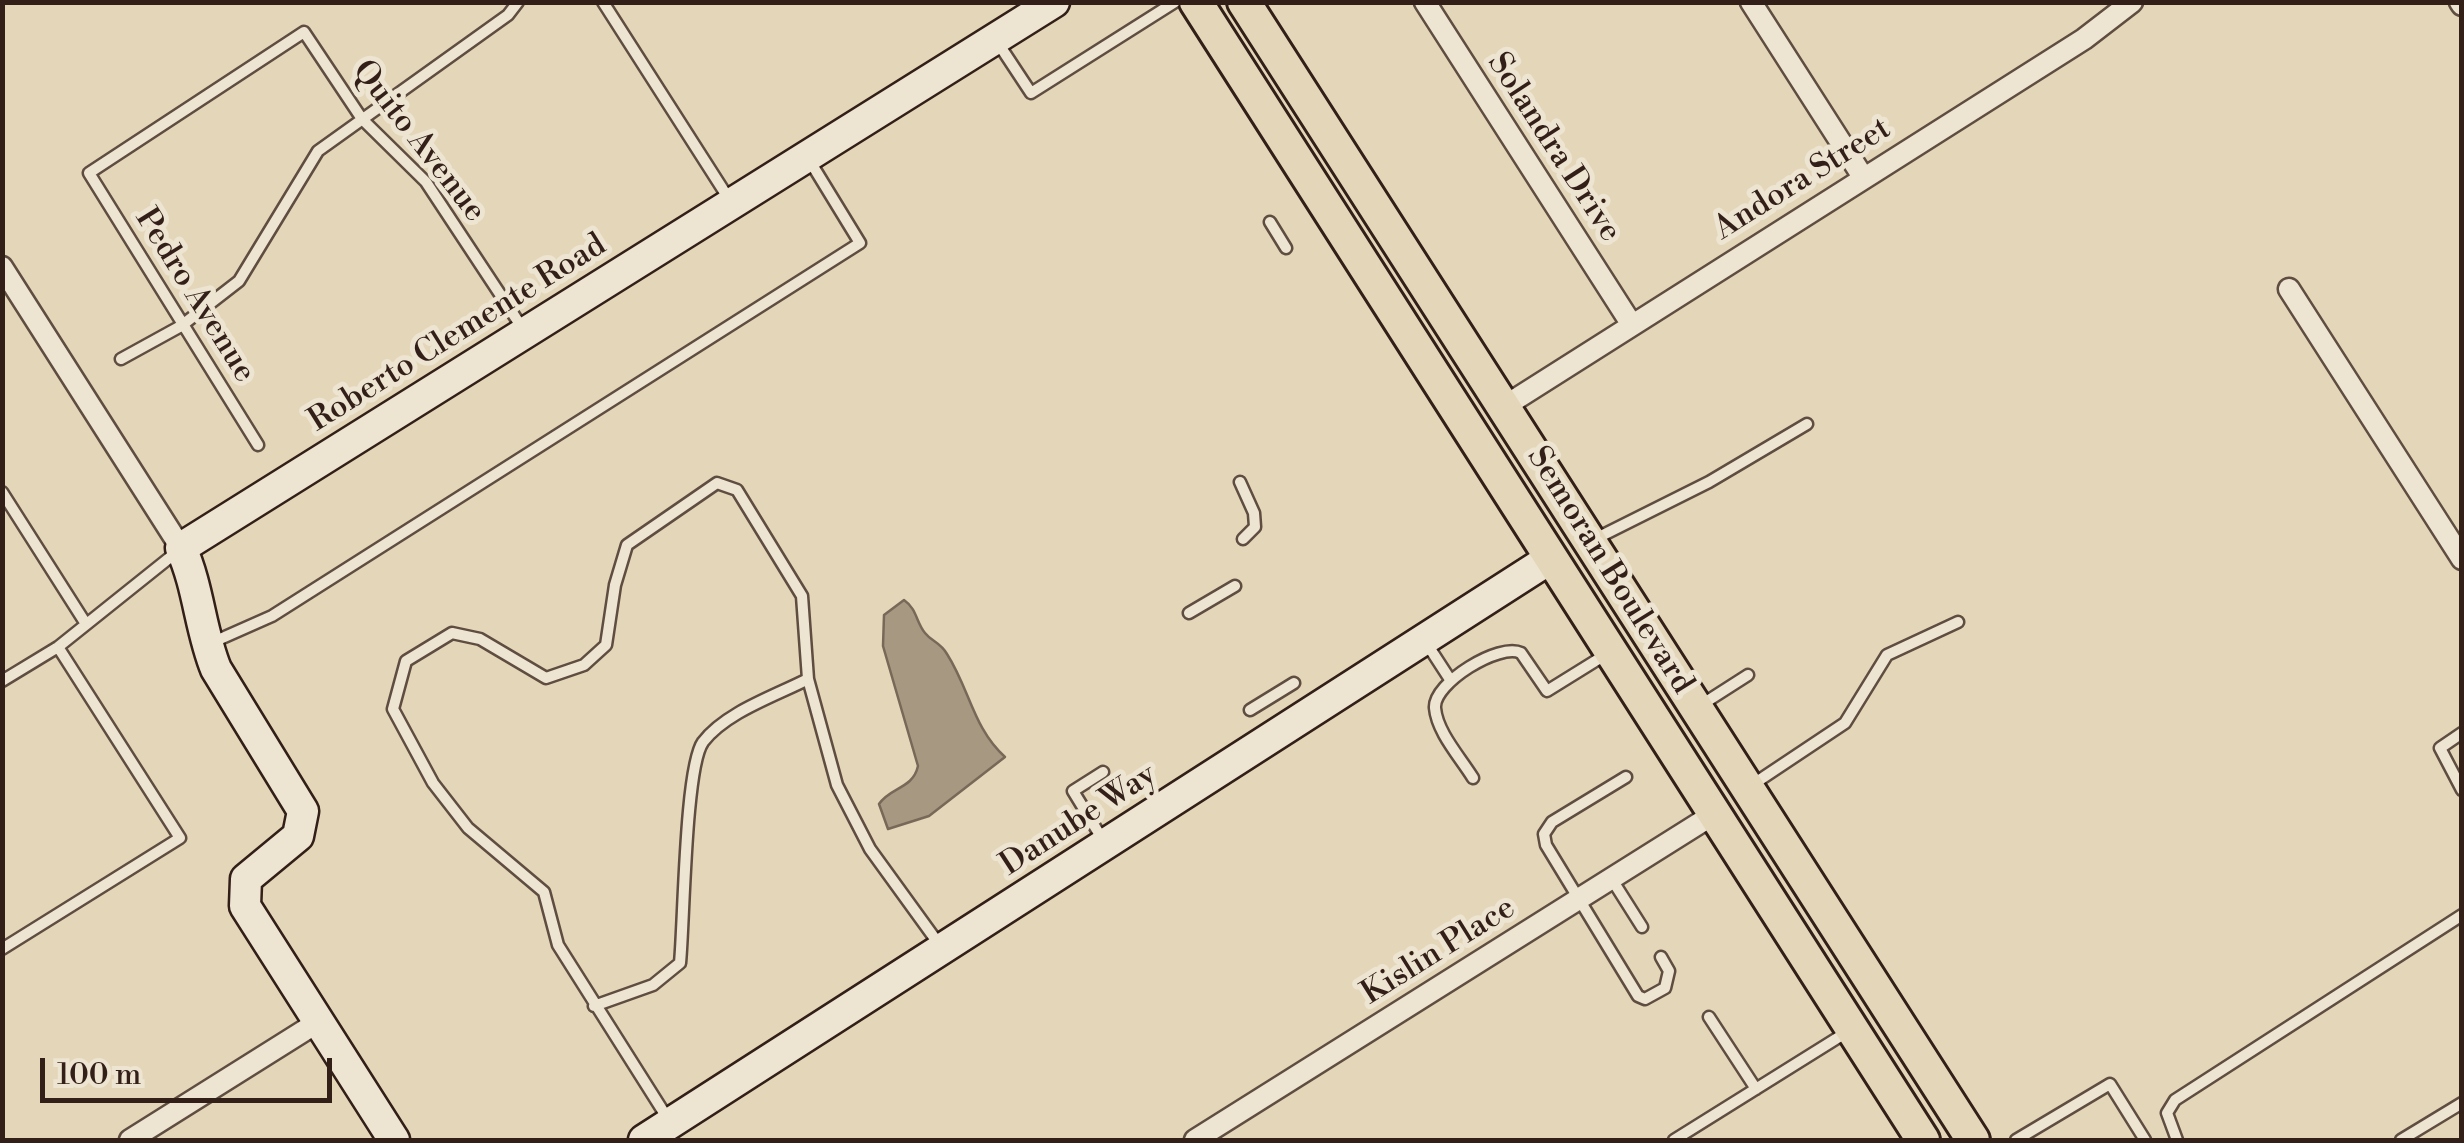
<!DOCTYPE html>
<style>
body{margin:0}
#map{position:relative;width:2464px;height:1143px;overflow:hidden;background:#e4d6b8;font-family:"Libre Bodoni",serif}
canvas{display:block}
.frame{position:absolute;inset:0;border:5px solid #321f18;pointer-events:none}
.scale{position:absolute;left:40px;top:1058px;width:292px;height:45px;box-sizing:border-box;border:5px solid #321f18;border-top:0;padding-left:12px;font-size:30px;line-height:35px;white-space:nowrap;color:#321f18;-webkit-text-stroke:8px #ede4d1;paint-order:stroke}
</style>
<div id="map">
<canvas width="2464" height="1143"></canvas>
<div class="frame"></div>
<div class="scale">100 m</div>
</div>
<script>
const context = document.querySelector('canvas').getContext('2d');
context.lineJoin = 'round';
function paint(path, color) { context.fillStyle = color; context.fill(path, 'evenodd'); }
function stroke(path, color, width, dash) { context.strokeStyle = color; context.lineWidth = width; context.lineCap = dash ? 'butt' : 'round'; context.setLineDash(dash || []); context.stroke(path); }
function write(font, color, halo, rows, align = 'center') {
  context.font = font + ' "Libre Bodoni",serif'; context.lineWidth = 10; context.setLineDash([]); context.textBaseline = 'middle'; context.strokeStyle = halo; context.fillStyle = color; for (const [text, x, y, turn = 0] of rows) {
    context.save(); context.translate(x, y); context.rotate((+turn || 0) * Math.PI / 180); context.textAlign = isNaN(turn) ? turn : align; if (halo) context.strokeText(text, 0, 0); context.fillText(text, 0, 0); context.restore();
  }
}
const water = new Path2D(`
 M 904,600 C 917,609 916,622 925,633 C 932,642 940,642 947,654 C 970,690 973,728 1005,757 L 929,816 L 888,829 L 879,804 C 890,787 913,789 918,766 L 883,646 L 884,615 Z`);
paint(water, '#a79882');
stroke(water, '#786858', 2.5);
const lane = new Path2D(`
 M 603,2 L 729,199
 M 996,40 L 1031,93 L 1175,2
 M 1270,222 L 1286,248
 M 121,359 L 181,326 L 239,281 L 318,151 L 508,15 L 518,2
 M 258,445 L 89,173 L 304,32 L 362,119 L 426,182 L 523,329
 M 1240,482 L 1254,513 L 1255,527 L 1243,539
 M 2,492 L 86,624
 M 1595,539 L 1709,482 L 1807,424
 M 1189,613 L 1235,586
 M 211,643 L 272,616 L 860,243 L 808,158
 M 1427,644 L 1451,681
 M 2,681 L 58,647 L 178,551
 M 1698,707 L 1748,675
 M 1250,710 L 1294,683
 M 2462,733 L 2440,748 L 2462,790
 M 1626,777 L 1552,822 L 1544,834 L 1546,845 L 1638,996 L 1645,999 L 1665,988 L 1669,971 L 1661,957
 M 1473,778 C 1460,757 1437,732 1435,708 C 1433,683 1500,642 1521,653 L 1547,691 L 1605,655
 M 1752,785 L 1845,723 L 1887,655 L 1958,622
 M 1103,840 L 1073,791 L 1103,772
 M 1611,878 L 1642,927
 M 2,949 L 180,838 L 58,647
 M 594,1006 L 653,985 L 680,963 C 684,923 685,767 703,742 C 726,712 775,696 808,679
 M 1709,1017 L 1756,1089
 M 668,1119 L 558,945 L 544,892 L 468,828 L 433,783 L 393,709 L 406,661 L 452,633 L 480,639 L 546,678 L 584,665 L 606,645 L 615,585 L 627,545 L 717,483 L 737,490 L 802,596 L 808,679 L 837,785 L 870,849 L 941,947
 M 1674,1140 L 1847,1032
 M 2016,1140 L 2110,1084 L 2145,1140
 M 2177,1140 L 2167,1113 L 2175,1100 L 2462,915
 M 2401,1140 L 2462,1103`);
const street = new Path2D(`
 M 1425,2 L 1632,325
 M 1751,2 L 1863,177
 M 2460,2 L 2462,5
 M 2,267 L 181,548
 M 2289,289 L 2462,559
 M 1505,406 L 2084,39 L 2132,2
 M 130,1140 L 318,1022
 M 1195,1140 L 1714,814`);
const secondary = new Path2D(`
 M 394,1140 L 245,906 L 246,879 L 298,836 L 303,811 L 216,669 C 200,630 199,588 181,548 L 1054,2
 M 644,1140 L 1551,558`);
const primary = new Path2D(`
 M 1196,2 L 1923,1140
 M 1244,2 L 1973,1140`);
stroke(lane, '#5e4d40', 15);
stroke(street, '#5e4d40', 25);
stroke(secondary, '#321f18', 35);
stroke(primary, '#321f18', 38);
stroke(lane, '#ede4d1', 10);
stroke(street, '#ede4d1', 20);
stroke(secondary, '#ede4d1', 30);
stroke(primary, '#e4d6b8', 32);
write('32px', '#321f18', '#ede4d1', [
 ["Quito Avenue",418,142,52],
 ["Solandra Drive",1553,148,57],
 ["Andora Street",1803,180,-32],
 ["Pedro Avenue",194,296,58],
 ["Roberto Clemente Road",458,334,-32],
 ["Semoran Boulevard",1609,571,58],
 ["Danube Way",1079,821,-33],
 ["Kislin Place",1439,952,-32]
]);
</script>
